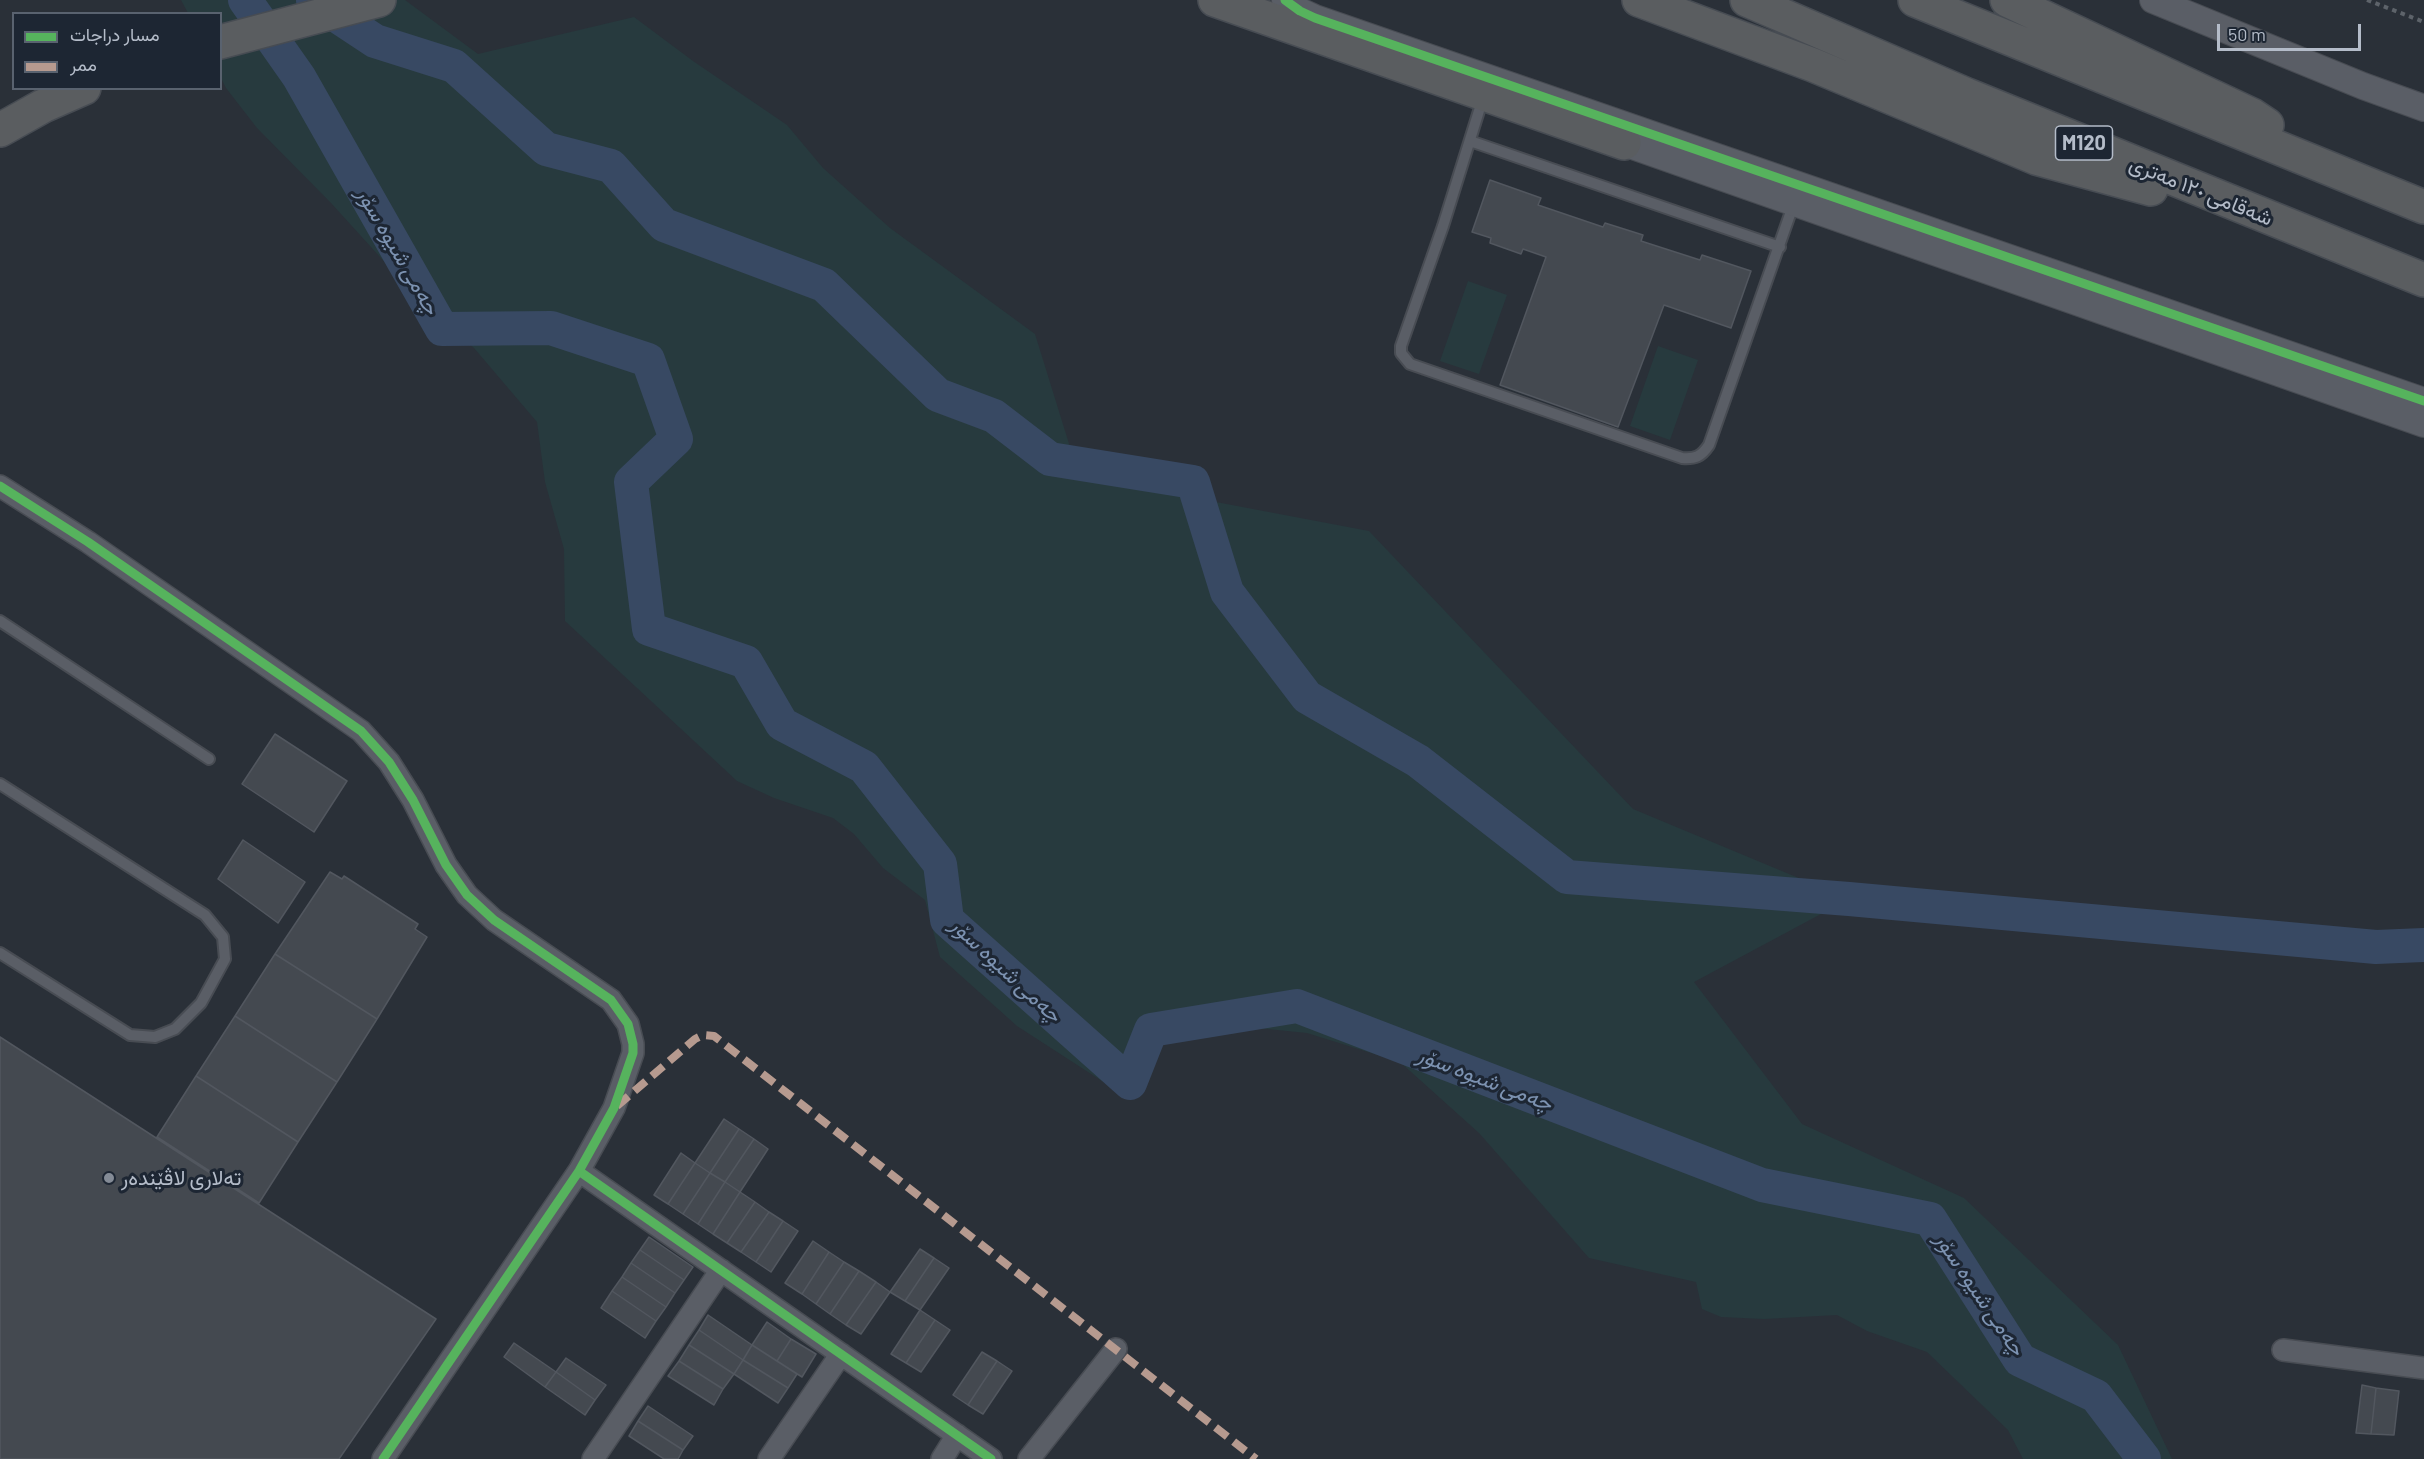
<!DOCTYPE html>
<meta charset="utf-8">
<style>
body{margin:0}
#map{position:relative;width:2424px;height:1459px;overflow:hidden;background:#2a3038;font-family:Barlow,Vazirmatn,sans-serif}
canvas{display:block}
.legend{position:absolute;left:12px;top:12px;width:210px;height:78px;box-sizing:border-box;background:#1d2633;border:2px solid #59626f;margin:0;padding:8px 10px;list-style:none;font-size:18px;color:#b4bcc9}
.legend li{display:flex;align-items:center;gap:12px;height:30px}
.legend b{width:30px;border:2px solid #59626f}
.scale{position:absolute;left:2217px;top:24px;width:144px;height:27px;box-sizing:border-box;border:3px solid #b4bcc9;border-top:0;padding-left:8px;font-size:18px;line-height:21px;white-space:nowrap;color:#b4bcc9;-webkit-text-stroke:4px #1d2633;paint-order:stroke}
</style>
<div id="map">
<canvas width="2424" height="1459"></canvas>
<ul class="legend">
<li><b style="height:8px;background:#56b35d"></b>مسار دراجات</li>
<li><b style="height:8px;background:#b69a8f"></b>ممر</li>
</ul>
<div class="scale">50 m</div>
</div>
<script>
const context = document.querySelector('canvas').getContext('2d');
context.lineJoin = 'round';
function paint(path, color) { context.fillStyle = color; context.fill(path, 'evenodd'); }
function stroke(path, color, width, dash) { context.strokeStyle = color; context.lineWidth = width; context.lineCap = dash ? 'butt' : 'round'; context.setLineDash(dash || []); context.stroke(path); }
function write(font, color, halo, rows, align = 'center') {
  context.font = font + ' Barlow,Vazirmatn,sans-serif'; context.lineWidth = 6; context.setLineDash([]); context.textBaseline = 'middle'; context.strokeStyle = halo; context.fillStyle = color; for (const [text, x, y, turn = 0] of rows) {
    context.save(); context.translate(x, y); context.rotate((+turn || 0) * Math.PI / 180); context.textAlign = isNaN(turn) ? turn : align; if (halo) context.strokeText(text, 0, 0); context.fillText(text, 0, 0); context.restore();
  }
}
paint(new Path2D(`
 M 181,0 L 405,0 L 478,54 L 634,17 L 693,61 L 787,125 L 823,168 L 890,228 L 1035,334 L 1079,476 L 1369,531 L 1633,809 L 1849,899 L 1694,982 L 1802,1124 L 1964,1198 L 2118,1345 L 2172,1459 L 2023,1459 L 2008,1430 L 1927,1352 L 1867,1331 L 1837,1315 L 1764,1319 L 1721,1317 L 1702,1309 L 1696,1282 L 1589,1258 L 1479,1133 L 1400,1062 L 1307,1033 L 1188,1021 L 1105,1083 L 1017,1026 L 940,957 L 925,900 L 883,868 L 854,834 L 833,818 L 774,798 L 737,781 L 565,621 L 564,549 L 545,482 L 537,422 L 474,348 L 400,279 L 331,203 L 257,128 L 226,88 L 221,78 L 220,14 L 188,13 Z
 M 1468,281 L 1507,295 L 1479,374 L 1440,361 Z
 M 1658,346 L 1698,360 L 1670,440 L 1630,426 Z`), '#273a3e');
stroke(new Path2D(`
 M 245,0 L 299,77 L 442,329 L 551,328 L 648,360 L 676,439 L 631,482 L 649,629 L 746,662 L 782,724 L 864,767 L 940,864 L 947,920 L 1130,1083 L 1151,1030 L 1297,1006 L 1762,1185 L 1930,1219 L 2020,1360 L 2096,1396 L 2144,1459
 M 313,0 L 375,41 L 454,66 L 546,149 L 611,166 L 664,225 L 824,285 L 938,395 L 994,416 L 1050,459 L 1193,482 L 1227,592 L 1307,697 L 1418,761 L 1567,877 L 1849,899 L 2376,947 L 2424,945`), '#384963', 34);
const building = new Path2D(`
 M 1490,180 L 1541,198 L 1538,205 L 1603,227 L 1605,223 L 1643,235 L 1641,241 L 1700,260 L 1702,255 L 1751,271 L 1731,328 L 1664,305 L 1618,427 L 1500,385 L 1546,257 L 1523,249 L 1521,254 L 1490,243 L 1491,238 L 1472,232 Z
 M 275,734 L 347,781 L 314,832 L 242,784 Z
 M 243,840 L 305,882 L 278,923 L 218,879 Z
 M 330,872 L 342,879 L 344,876 L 418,924 L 415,929 L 427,937 L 377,1019 L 275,954 Z
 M 275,954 L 377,1019 L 337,1082 L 235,1016 Z
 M 235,1016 L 337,1082 L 298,1142 L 196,1076 Z
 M 0,1037 L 436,1319 L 339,1459 L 0,1459 Z
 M 196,1076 L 298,1142 L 259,1203 L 157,1137 Z
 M 724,1119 L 739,1129 L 710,1173 L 695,1163 Z
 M 739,1129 L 754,1139 L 725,1182 L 710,1173 Z
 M 754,1139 L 768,1149 L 740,1192 L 725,1182 Z
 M 681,1153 L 695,1163 L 668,1204 L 654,1195 Z
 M 695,1163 L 710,1173 L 683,1214 L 668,1204 Z
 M 710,1173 L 725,1182 L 698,1224 L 683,1214 Z
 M 725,1182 L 740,1192 L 713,1234 L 698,1224 Z
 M 740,1192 L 755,1202 L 727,1243 L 713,1234 Z
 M 755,1202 L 769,1212 L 741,1252 L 727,1243 Z
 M 769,1212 L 783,1221 L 756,1262 L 741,1252 Z
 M 783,1221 L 798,1231 L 771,1272 L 756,1262 Z
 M 649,1237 L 693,1267 L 684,1280 L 640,1250 Z
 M 813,1241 L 829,1252 L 802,1294 L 785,1283 Z
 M 920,1249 L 934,1258 L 905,1301 L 890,1292 Z
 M 640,1250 L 684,1280 L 675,1293 L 631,1263 Z
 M 829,1252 L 844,1262 L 816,1304 L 802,1294 Z
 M 934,1258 L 949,1268 L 920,1310 L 905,1301 Z
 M 844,1262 L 859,1271 L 830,1314 L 816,1304 Z
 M 631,1263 L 675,1293 L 666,1307 L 622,1277 Z
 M 859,1271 L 876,1282 L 846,1325 L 830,1314 Z
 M 622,1277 L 666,1307 L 656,1321 L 612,1291 Z
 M 876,1282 L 890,1292 L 861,1334 L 846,1325 Z
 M 612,1291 L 656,1321 L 645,1338 L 601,1308 Z
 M 920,1310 L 935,1320 L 906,1363 L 891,1354 Z
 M 708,1315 L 752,1345 L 743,1360 L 699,1330 Z
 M 935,1320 L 950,1330 L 921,1372 L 906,1363 Z
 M 767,1322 L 791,1339 L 777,1361 L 752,1345 Z
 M 699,1330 L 743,1360 L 734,1374 L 689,1345 Z
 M 791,1339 L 816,1354 L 802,1377 L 777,1361 Z
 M 514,1343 L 556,1372 L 545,1387 L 504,1357 Z
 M 689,1345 L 734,1374 L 723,1389 L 679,1361 Z
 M 752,1345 L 797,1374 L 788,1388 L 743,1360 Z
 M 982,1352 L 997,1361 L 968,1405 L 953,1395 Z
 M 566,1358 L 606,1385 L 595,1400 L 556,1372 Z
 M 743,1360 L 788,1388 L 778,1403 L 734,1374 Z
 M 679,1361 L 723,1389 L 714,1405 L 668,1376 Z
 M 997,1361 L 1012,1371 L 983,1414 L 968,1405 Z
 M 556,1372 L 595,1400 L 585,1415 L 545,1387 Z
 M 2362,1385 L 2376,1388 L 2371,1434 L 2356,1433 Z
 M 2376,1388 L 2399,1391 L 2394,1435 L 2371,1434 Z
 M 648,1406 L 693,1436 L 683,1450 L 638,1421 Z
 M 638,1421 L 683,1450 L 678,1459 L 664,1459 L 629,1436 Z`);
paint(building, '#444950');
stroke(building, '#52575f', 1.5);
const service = new Path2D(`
 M 1483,98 L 1443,226 L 1401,346 L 1401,353 L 1410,364 L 1682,458 C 1695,459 1701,457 1709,445 L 1794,203
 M 1470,141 L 1780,247
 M 0,621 L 209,759
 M 0,784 L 205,915 L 223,937 L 225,959 L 201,1003 L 175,1029 L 155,1037 L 130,1035 L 0,953`);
const minor = new Path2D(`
 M 0,486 L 88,542 L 361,731 L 389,762 L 413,800 L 446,865 L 467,895 L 494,920 L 611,1000 L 628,1024 L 633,1044 L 633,1053 L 614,1108 L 579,1171 L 383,1459
 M 579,1171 L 991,1459
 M 2283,1350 L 2424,1368
 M 593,1459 L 721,1270
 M 769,1459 L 841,1354
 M 942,1459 L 957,1435
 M 1029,1459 L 1116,1349`);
const tertiary = new Path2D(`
 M 1285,0 L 1300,11 L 1315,18 L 2424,401
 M 2153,0 L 2363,86 L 2424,108
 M 1624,143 L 2424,424`);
const motorway = new Path2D(`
 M 1215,0 L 1624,143
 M 1639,0 L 1813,65 L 2036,158 L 2151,189
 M 1747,0 L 1967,95 L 2424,280
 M 1915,0 L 2424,207
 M 2007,0 L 2252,115 L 2267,125
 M 220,42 L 379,0
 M 0,130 L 43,106 L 84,88`);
stroke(service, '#484c53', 14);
stroke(minor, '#484c53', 24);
stroke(tertiary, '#484c53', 28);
stroke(motorway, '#474c53', 36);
stroke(new Path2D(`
 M 2367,0 L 2424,22`), '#5d636a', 4, [4.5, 4.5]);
stroke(service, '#5a5e66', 10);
stroke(minor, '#5a5e66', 21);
stroke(tertiary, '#5a5e66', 26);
stroke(motorway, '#5a5d60', 33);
stroke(new Path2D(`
 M 617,1106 L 695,1039 L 703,1035 L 714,1036 L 1256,1459`), '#b69a8f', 8, [15, 8]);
stroke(new Path2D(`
 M 1285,0 L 1300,11 L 1315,18 L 2424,401
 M 0,486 L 88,542 L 361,731 L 389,762 L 413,800 L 446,865 L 467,895 L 494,920 L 611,1000 L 628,1024 L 633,1044 L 633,1053 L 614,1108 L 579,1171 L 383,1459
 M 579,1171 L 991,1459`), '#56b35d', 9);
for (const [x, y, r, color] of [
 [109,1178,6,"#848b96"]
]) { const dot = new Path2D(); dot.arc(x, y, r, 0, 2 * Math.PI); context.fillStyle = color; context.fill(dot); stroke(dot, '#1d2633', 2); }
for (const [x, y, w] of [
 [2084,143,57]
]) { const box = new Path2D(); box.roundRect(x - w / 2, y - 17, w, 34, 4.5); context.fillStyle = '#1d2633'; context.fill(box); stroke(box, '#b4bcc9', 1.5); }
write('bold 20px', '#b4bcc9', null, [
 ["M120",2084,143]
]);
write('21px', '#b4bcc9', '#1d2633', [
 ["شەقامی ١٢٠ مەتری",2201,191,22]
]);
write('21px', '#b4bcc9', '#1d2633', [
 ["تەلاری لاڤێندەر",121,1178]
], 'left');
write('italic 22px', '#7c92b1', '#1d2633', [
 ["چەمی شیوە سۆر",398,251,60],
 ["چەمی شیوە سۆر",1006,970,43],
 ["چەمی شیوە سۆر",1485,1079,21],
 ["چەمی شیوە سۆر",1980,1294,56]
]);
</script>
